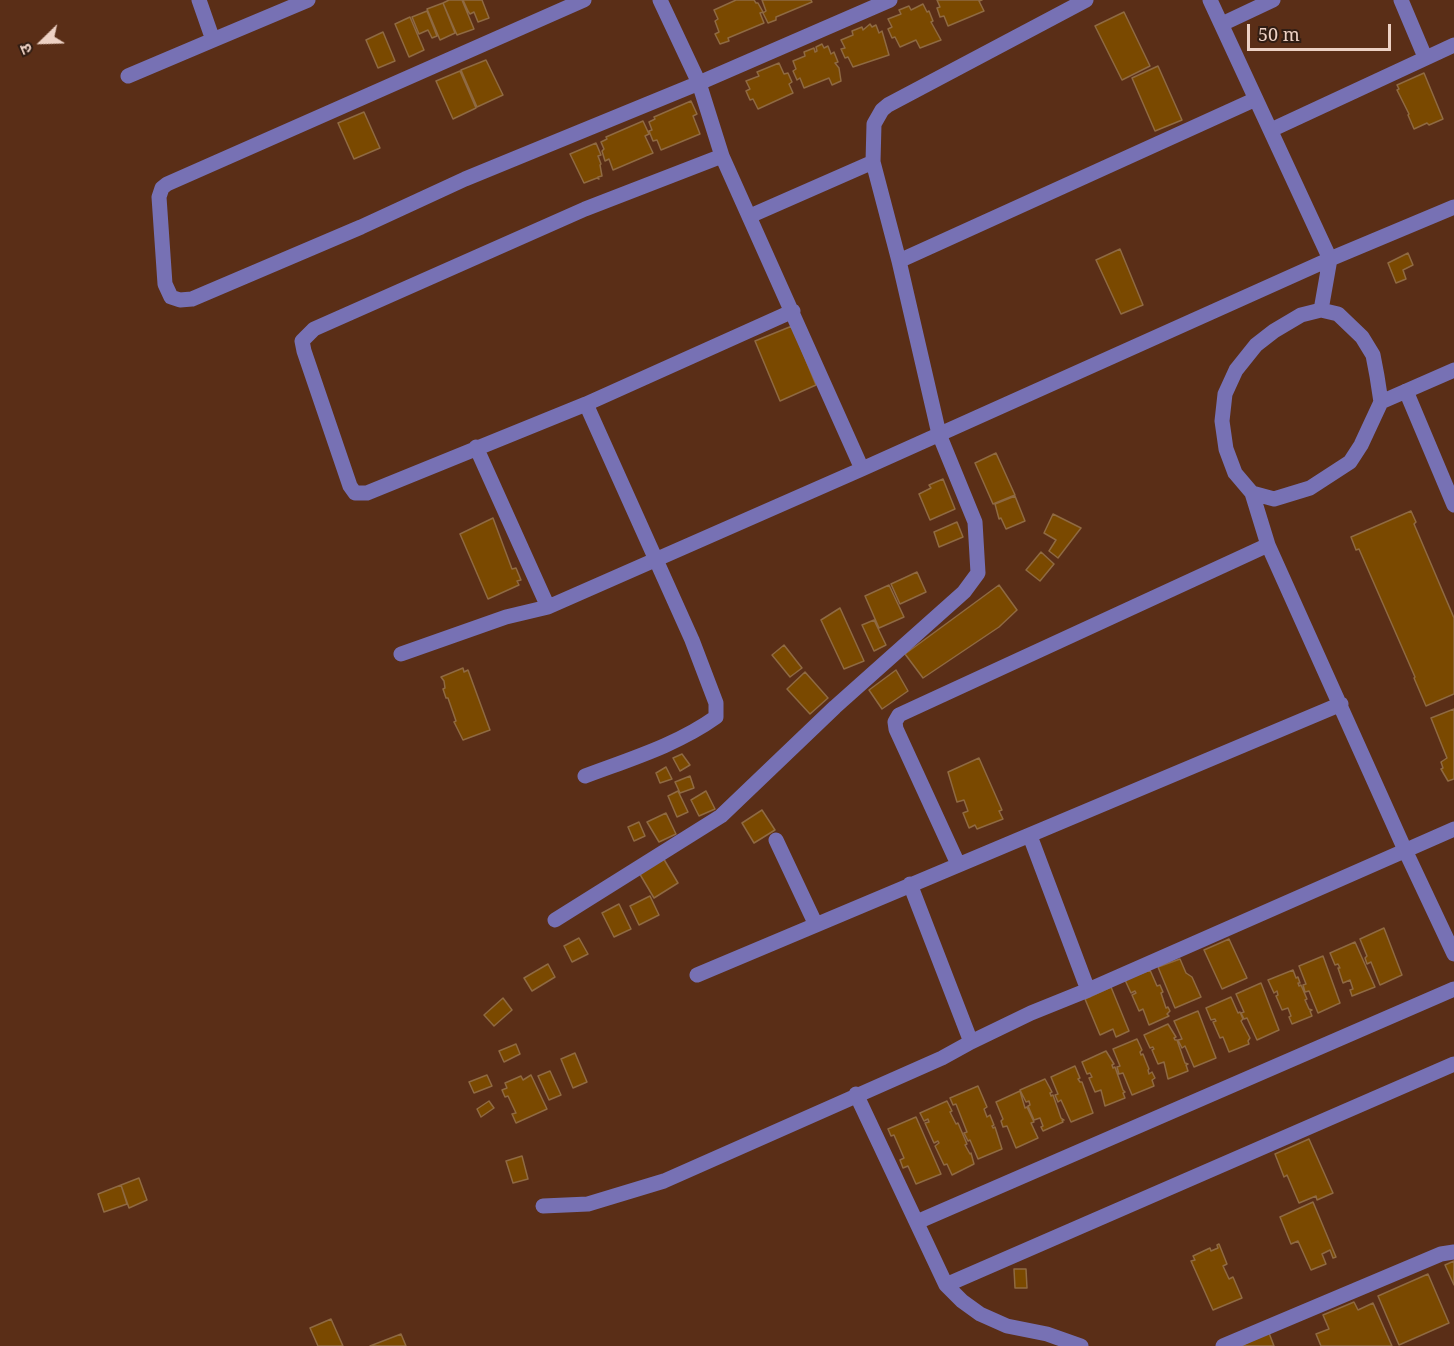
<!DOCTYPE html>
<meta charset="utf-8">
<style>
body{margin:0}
#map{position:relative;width:1454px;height:1346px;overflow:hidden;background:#5a2e17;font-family:"Noto Serif","Noto Sans Devanagari",serif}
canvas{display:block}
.north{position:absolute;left:12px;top:12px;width:60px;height:60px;-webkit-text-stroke:4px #311d13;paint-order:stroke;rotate:247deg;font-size:16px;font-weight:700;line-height:24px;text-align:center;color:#edd1c4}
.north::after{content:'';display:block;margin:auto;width:21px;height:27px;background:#edd1c4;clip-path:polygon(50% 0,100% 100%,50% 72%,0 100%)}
.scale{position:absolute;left:1247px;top:24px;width:144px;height:27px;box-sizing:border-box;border:3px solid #edd1c4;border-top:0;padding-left:8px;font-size:18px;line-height:21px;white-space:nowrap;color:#edd1c4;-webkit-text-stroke:4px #311d13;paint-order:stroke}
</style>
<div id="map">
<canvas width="1454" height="1346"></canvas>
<div class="north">उ</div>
<div class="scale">50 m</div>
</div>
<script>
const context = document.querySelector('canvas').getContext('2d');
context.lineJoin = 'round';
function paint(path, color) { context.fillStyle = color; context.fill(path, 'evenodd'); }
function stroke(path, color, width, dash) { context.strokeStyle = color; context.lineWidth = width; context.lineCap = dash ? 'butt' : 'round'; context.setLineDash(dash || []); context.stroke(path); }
const building = new Path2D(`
 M 449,0 L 462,0 L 474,29 L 457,35 L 443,3 Z
 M 463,0 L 482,0 L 489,18 L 478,22 L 474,12 L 470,14 L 468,11 Z
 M 736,0 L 754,0 L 756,3 L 758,3 L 763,12 L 760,13 L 764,23 L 728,38 L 729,41 L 720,44 L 715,34 L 719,32 L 715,21 L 718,19 L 714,10 Z
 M 762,0 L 811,0 L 812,2 L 776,17 L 776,20 L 768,23 L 763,13 L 766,11 Z
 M 937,0 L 982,0 L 979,1 L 984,11 L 948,26 L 944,16 L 940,17 L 937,8 L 940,7 Z
 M 443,3 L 455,33 L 440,40 L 427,9 Z
 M 923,4 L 927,12 L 929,11 L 933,21 L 931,22 L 941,40 L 920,48 L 916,40 L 900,47 L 895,37 L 892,38 L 888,29 L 892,27 L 888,19 L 901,14 L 899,10 L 909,6 L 911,10 Z
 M 427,11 L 437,36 L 432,38 L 428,30 L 419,34 L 412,17 Z
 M 1124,12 L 1150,66 L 1122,80 L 1095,26 Z
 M 410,17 L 424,50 L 409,57 L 395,24 Z
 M 870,24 L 872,27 L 876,25 L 879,33 L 882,31 L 889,55 L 853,67 L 848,57 L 845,58 L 841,49 L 845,48 L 841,40 L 853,35 L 852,31 L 862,27 L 863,30 Z
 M 383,32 L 395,61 L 378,68 L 366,40 Z
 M 822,44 L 824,48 L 828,46 L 831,54 L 834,52 L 838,62 L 835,63 L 839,68 L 841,81 L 832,85 L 829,78 L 804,88 L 800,78 L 797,80 L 793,71 L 796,69 L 793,61 L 805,56 L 804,52 L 814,48 L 815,52 L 817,51 L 816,47 Z
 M 486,60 L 503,95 L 477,107 L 461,70 Z
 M 779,63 L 784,74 L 788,73 L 792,82 L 789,84 L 793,93 L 758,109 L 753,99 L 750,100 L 746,91 L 750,89 L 746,81 L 759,76 L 757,72 Z
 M 1158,66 L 1182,120 L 1155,131 L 1132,78 Z
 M 460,71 L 476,108 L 453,119 L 436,81 Z
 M 1424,73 L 1443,119 L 1429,125 L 1427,123 L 1414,129 L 1408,115 L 1409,114 L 1397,90 L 1399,89 L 1397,85 Z
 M 691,101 L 697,114 L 693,116 L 700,134 L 661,150 L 657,140 L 653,141 L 649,131 L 652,130 L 649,122 L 655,119 L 654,117 Z
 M 364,112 L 380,148 L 354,159 L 338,123 Z
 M 643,121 L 649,134 L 645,136 L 653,153 L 613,170 L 609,159 L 605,161 L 602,151 L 604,149 L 601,142 L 607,139 L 606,137 Z
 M 596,143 L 601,155 L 598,156 L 601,164 L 600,165 L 602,176 L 598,177 L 599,179 L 597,178 L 584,183 L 570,154 Z
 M 1120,249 L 1143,305 L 1121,314 L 1096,260 Z
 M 1408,253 L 1413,265 L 1403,270 L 1406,279 L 1396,283 L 1388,263 Z
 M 792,326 L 816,385 L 780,401 L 755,341 Z
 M 996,453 L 1015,495 L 993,504 L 975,463 Z
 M 943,479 L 955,509 L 930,520 L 919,494 L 931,488 L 929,485 Z
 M 1015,496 L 1025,521 L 1006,529 L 1001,518 L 999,519 L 995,504 Z
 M 1411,511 L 1416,522 L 1414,524 L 1454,618 L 1454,694 L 1426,706 L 1414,678 L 1415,677 L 1359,549 L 1356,550 L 1351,537 Z
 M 1053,514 L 1081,528 L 1058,558 L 1049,551 L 1056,540 L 1044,533 Z
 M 493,518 L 512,569 L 516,568 L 521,580 L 517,581 L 519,585 L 488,599 L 460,534 Z
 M 957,522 L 963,537 L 939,547 L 934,532 Z
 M 1041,552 L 1054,564 L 1040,581 L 1026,570 Z
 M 917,572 L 926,592 L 900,604 L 891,584 Z
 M 889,585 L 904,617 L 879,628 L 865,596 Z
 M 999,585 L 1017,610 L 999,627 L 923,678 L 905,654 Z
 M 840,608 L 864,661 L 844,669 L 821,620 Z
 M 874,620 L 886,645 L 874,651 L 862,625 Z
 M 784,645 L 802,668 L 790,677 L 772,655 Z
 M 463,668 L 464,672 L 468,670 L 490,730 L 463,740 L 454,722 L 456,721 L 448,698 L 446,698 L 443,689 L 445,688 L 444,681 L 441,677 Z
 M 896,670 L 908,691 L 882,709 L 869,690 Z
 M 805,672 L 828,698 L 810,714 L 787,689 Z
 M 1454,709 L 1454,779 L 1448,781 L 1441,769 L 1443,768 L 1441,762 L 1447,758 L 1431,718 Z
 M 682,754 L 690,765 L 680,771 L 673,758 Z
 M 979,758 L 1002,810 L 999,811 L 1003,819 L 977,829 L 975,825 L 969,828 L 963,813 L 968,811 L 964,800 L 957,802 L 948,772 Z
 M 666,767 L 672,779 L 660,783 L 656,773 Z
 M 690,776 L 694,788 L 680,793 L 675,782 Z
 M 678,791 L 688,812 L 677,817 L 668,796 Z
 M 706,791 L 715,809 L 699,816 L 691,800 Z
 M 762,810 L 775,830 L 754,843 L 742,823 Z
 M 666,813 L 676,834 L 659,842 L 647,822 Z
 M 639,822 L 645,836 L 634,841 L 628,827 Z
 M 662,856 L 678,883 L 654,898 L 638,871 Z
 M 650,896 L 659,915 L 639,925 L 630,906 Z
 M 619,904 L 631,929 L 614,937 L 602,913 Z
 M 1384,928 L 1402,975 L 1380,985 L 1371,962 L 1367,964 L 1365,958 L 1367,956 L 1360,939 Z
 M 579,938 L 588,954 L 572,962 L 564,946 Z
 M 1229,939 L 1247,978 L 1222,989 L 1204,950 Z
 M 1355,942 L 1375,987 L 1352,996 L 1350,990 L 1353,989 L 1350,980 L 1343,983 L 1338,968 L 1340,968 L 1338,964 L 1335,965 L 1330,953 Z
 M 1323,956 L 1340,1003 L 1318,1013 L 1309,991 L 1305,992 L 1303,985 L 1306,984 L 1299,966 Z
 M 1180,959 L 1186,973 L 1192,977 L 1201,997 L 1175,1008 L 1158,967 Z
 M 548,964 L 555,977 L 532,991 L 524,978 Z
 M 1150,970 L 1157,986 L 1160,985 L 1163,992 L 1161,993 L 1166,1008 L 1168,1007 L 1170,1011 L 1167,1014 L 1169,1016 L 1149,1025 L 1143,1009 L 1139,1011 L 1132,995 L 1136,993 L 1135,991 L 1131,993 L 1125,980 Z
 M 1293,970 L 1296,978 L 1298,977 L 1300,983 L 1298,983 L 1299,986 L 1301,985 L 1307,999 L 1305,1000 L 1309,1009 L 1312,1010 L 1310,1011 L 1312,1016 L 1292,1024 L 1289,1017 L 1291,1016 L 1288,1008 L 1282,1010 L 1276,996 L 1278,995 L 1277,991 L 1274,993 L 1268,980 Z
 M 1261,983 L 1279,1030 L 1257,1040 L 1247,1018 L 1244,1019 L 1241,1013 L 1244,1012 L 1236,994 Z
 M 1111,987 L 1129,1031 L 1116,1037 L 1113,1029 L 1100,1035 L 1085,999 Z
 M 1231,997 L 1238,1013 L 1240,1012 L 1243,1019 L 1241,1021 L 1250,1038 L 1248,1041 L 1249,1044 L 1229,1052 L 1223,1037 L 1220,1038 L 1213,1022 L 1216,1021 L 1215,1019 L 1211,1020 L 1206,1008 Z
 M 503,998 L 512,1010 L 494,1026 L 484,1015 Z
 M 1198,1011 L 1216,1058 L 1194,1067 L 1185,1046 L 1182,1048 L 1178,1040 L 1182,1039 L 1174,1021 Z
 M 1168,1024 L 1176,1037 L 1174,1038 L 1175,1040 L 1177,1040 L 1185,1063 L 1188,1064 L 1186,1065 L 1188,1071 L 1168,1079 L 1164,1062 L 1158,1064 L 1152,1050 L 1154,1049 L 1153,1047 L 1150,1048 L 1144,1035 Z
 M 1137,1039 L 1142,1050 L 1140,1052 L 1141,1055 L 1143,1054 L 1149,1069 L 1148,1070 L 1149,1074 L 1152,1072 L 1155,1078 L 1152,1080 L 1154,1086 L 1132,1095 L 1123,1073 L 1119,1074 L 1117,1067 L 1120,1066 L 1113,1049 Z
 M 516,1044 L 520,1054 L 504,1062 L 499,1051 Z
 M 1106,1051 L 1114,1064 L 1112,1065 L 1113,1068 L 1115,1067 L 1123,1090 L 1125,1092 L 1123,1093 L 1125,1098 L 1105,1106 L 1101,1090 L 1095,1092 L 1089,1078 L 1092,1077 L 1090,1073 L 1087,1074 L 1082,1062 Z
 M 575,1053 L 587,1082 L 573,1088 L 561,1059 Z
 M 1075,1066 L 1080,1078 L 1078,1079 L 1080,1082 L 1082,1082 L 1093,1113 L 1071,1122 L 1061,1100 L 1058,1102 L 1055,1095 L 1058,1094 L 1051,1077 Z
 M 550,1071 L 561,1095 L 549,1100 L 538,1076 Z
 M 487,1075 L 492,1086 L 474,1093 L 469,1082 Z
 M 531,1075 L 547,1109 L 516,1123 L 512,1114 L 516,1113 L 508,1096 L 505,1097 L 502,1090 L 507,1088 L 505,1083 L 521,1076 L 523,1080 Z
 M 1045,1079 L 1052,1092 L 1050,1093 L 1051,1096 L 1053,1095 L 1061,1118 L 1064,1120 L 1062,1120 L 1063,1122 L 1043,1131 L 1041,1127 L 1043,1126 L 1040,1118 L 1034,1120 L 1028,1106 L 1030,1105 L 1029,1101 L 1026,1102 L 1020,1090 Z
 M 978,1086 L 987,1107 L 984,1109 L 987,1117 L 990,1115 L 994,1125 L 992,1126 L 993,1128 L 995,1127 L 1002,1149 L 978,1159 L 970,1140 L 968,1141 L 964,1133 L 967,1132 L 956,1104 L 953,1105 L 950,1098 Z
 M 1020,1091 L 1025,1108 L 1027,1107 L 1034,1122 L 1031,1123 L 1038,1138 L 1016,1148 L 1007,1126 L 1003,1127 L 1001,1121 L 1003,1119 L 996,1102 Z
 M 489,1101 L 494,1108 L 481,1117 L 477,1109 Z
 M 947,1101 L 952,1111 L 950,1112 L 956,1124 L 958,1123 L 967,1144 L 965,1145 L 970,1154 L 971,1153 L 974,1164 L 952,1175 L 947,1164 L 944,1165 L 935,1146 L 939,1143 L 938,1141 L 934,1143 L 925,1123 L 929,1122 L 928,1119 L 924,1121 L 920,1113 Z
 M 916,1117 L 941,1174 L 916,1184 L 908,1166 L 903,1168 L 900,1160 L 904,1158 L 894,1135 L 891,1136 L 888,1129 Z
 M 1309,1139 L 1333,1193 L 1317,1200 L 1316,1196 L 1299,1203 L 1287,1175 L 1284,1177 L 1275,1154 Z
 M 522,1156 L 528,1179 L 513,1183 L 506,1161 Z
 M 139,1178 L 147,1200 L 129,1208 L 121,1185 Z
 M 121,1185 L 127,1204 L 104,1212 L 98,1194 Z
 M 1313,1202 L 1336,1257 L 1333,1258 L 1330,1250 L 1322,1254 L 1326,1264 L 1311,1270 L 1298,1241 L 1291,1244 L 1280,1217 Z
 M 1219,1244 L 1227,1264 L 1223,1266 L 1229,1279 L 1233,1277 L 1242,1298 L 1213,1310 L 1191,1261 L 1195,1260 L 1193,1256 L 1210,1248 L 1211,1251 L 1218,1248 L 1217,1245 Z
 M 1454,1261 L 1454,1285 L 1445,1265 Z
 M 1014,1269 L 1026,1269 L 1027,1288 L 1015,1288 Z
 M 1428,1274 L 1449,1323 L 1399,1345 L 1378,1296 Z
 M 1354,1302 L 1358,1310 L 1373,1303 L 1392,1346 L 1321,1346 L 1316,1334 L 1329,1329 L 1323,1315 Z
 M 331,1319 L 343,1346 L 318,1346 L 310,1328 Z
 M 1269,1333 L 1274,1346 L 1240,1346 Z
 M 401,1334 L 406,1346 L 370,1346 Z`);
paint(building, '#7a4900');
stroke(building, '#8f6a42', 1.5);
stroke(new Path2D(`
 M 199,0 L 213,40 L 308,0
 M 584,0 L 167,184 L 162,188 L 159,197 L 165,284 L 171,297 L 180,300 L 192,299 L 361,227 L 465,179 L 699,83 L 890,0
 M 660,0 L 699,83 L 722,156 L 585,209 L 314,329 L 302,341 L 304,351 L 350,486 L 355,493 L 367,493 L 586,404 L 793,311
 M 1210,0 L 1330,259 L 1321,310
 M 1401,0 L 1425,57
 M 1222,24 L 1273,0
 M 128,76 L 213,40
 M 1271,130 L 1454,45
 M 722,156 L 862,469
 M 750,216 L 873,162
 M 899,261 L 1256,99
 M 1406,391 L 1454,505
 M 1381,402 L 1454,370
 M 476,447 L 548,607 L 862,469 L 1330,259 L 1454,207
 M 1252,493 L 1274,499 L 1310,488 L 1350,462 L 1361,445 L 1381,402 L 1377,376 L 1373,355 L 1362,337 L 1338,314 L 1321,310 L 1301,315 L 1274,331 L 1256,345 L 1236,370 L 1225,394 L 1222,421 L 1226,449 L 1235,473 L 1252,493 L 1268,545 L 1405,850 L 1454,954
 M 401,654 L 506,617 L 548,607
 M 585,776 C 630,759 677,745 716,717 L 716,703 L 692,640 L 586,404
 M 776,840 L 816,925
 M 958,864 L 896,729 L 895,722 L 899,715 L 1268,545
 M 555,920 L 721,816 L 835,707 L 964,592 L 978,573 L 975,522 L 939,434 L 899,261 L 873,162 L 874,124 L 882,110 L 888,105 L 1086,0
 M 697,975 C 911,884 1126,795 1341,704
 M 1088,990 L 1454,829
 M 971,1042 L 1031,1013 L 1088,990 L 1030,836
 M 856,1094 L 946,1285 L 962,1301 L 980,1314 L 1007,1326 L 1047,1334 L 1081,1346
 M 543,1206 L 588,1204 L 664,1181 L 942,1058 L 971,1042 L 910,884
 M 917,1222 L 1454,989
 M 946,1285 L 1454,1064
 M 1223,1346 L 1441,1254 L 1454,1252`), '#7771b4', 15);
</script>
